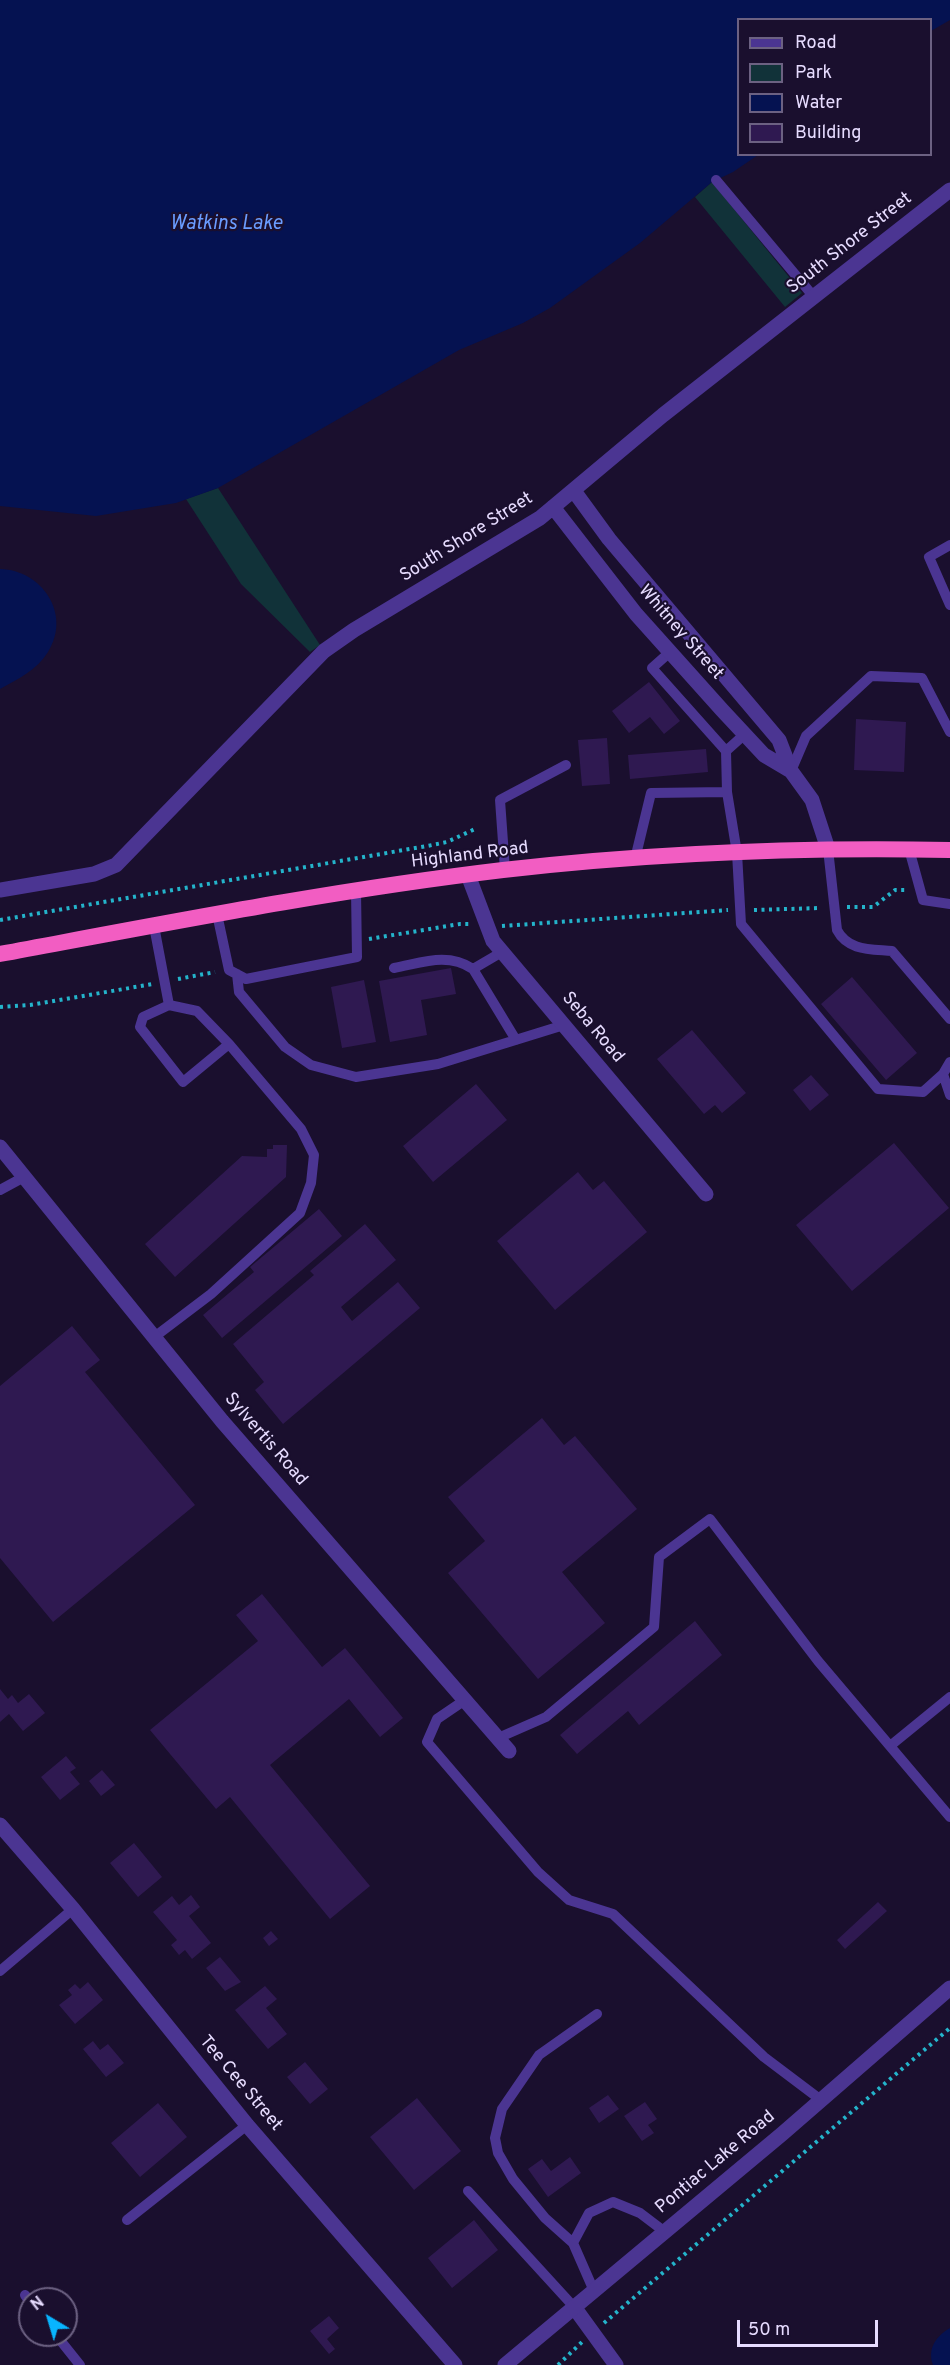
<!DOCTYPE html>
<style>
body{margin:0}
#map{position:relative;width:950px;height:2365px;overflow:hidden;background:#1a0f2e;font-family:Overpass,sans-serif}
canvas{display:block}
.legend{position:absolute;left:737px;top:18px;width:195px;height:138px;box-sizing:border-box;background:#1a0f2e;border:2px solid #6c6182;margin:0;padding:8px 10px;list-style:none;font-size:18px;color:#e7dcff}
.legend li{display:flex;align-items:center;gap:12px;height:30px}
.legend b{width:30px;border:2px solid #6c6182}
.north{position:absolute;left:18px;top:2287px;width:60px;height:60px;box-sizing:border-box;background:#1a0f2e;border:2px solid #6c6182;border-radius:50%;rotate:322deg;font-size:16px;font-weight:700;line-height:24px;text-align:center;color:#e7dcff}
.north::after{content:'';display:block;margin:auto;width:21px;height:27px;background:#08b5ff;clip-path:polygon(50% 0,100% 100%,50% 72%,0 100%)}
.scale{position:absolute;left:737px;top:2320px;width:141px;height:27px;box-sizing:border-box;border:3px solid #e7dcff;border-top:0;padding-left:8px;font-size:18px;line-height:21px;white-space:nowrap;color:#e7dcff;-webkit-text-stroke:4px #1a0f2e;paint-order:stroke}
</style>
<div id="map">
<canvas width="950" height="2365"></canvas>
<ul class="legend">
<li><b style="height:8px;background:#4b3592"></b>Road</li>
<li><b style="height:16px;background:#113239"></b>Park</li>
<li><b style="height:16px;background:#051251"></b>Water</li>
<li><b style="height:16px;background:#2f1951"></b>Building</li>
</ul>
<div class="north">N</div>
<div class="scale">50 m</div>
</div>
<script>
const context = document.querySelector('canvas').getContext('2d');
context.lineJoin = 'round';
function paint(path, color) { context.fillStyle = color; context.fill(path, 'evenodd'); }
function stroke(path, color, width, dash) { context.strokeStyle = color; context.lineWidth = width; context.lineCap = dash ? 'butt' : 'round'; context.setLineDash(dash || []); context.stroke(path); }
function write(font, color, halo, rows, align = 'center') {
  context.font = font + ' Overpass,sans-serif'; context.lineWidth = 4.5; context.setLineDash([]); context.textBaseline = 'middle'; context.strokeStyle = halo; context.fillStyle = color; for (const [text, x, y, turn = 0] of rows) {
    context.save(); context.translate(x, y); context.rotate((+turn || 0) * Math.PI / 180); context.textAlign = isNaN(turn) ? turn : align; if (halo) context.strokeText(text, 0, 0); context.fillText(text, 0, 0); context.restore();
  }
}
paint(new Path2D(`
 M 712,182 L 802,293 L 785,307 L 695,197 Z
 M 218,488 L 320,645 L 310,652 L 241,584 L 186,499 Z`), '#113239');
paint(new Path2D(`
 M 0,0 L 950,0 L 950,20 L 931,31 L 930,20 L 738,20 L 738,154 L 758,155 L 733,172 L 712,182 L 640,243 L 550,308 L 523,323 L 459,350 L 218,488 L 176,503 L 96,516 L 0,506 Z
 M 0,569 C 42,570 72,614 48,652 C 37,670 18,679 0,689 Z
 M 950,2328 L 950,2365 L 933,2365 C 927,2349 936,2336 950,2328 Z`), '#051251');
paint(new Path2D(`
 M 649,682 L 680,721 L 664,734 L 650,717 L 629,733 L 612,711 Z
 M 856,719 L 906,722 L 904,772 L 854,770 Z
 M 607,738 L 610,784 L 582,786 L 578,740 Z
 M 706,749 L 708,772 L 630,779 L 628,755 Z
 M 451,968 L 456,994 L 421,1000 L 427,1035 L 390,1042 L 379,981 Z
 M 852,977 L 917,1053 L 886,1080 L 821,1004 Z
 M 364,980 L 376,1042 L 342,1048 L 331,987 Z
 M 692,1030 L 746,1093 L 722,1113 L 715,1105 L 704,1114 L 657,1059 Z
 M 811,1075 L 829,1095 L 810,1111 L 793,1090 Z
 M 476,1084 L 507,1120 L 433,1182 L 403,1146 Z
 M 894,1143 L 949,1208 L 852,1291 L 796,1225 Z
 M 273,1145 L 287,1145 L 286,1177 L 175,1277 L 145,1244 L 242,1156 L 267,1157 L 267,1149 L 273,1149 Z
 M 578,1172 L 593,1190 L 604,1181 L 647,1232 L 555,1310 L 497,1241 Z
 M 319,1209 L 342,1236 L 222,1338 L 203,1315 L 254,1272 L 250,1267 Z
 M 365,1224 L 396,1260 L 341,1307 L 352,1321 L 398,1282 L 420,1308 L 283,1424 L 255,1390 L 264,1382 L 233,1344 L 314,1275 L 310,1271 Z
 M 72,1326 L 100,1360 L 85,1372 L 195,1505 L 53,1622 L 0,1558 L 0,1386 Z
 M 542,1418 L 564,1445 L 575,1436 L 637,1509 L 562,1572 L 605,1623 L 538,1679 L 448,1573 L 485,1541 L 448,1497 Z
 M 262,1594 L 322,1667 L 345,1648 L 403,1718 L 380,1737 L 349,1699 L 270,1765 L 370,1886 L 330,1919 L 230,1797 L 216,1809 L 150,1730 L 258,1641 L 236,1615 Z
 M 695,1621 L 722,1655 L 639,1725 L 628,1711 L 577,1754 L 560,1735 Z
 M 0,1689 L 8,1699 L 12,1695 L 18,1703 L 29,1694 L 45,1713 L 23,1731 L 9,1714 L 0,1722 Z
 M 66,1756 L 76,1768 L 70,1772 L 80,1784 L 60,1800 L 41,1777 Z
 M 102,1770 L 115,1785 L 101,1796 L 89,1781 Z
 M 134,1843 L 162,1877 L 138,1897 L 110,1863 Z
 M 191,1895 L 200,1907 L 189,1916 L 211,1943 L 192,1959 L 185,1950 L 179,1955 L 171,1945 L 177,1940 L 153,1912 L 172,1896 L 179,1905 Z
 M 878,1902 L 887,1911 L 845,1949 L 837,1940 Z
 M 271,1931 L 278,1939 L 269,1946 L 263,1938 Z
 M 220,1957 L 241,1982 L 225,1991 L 206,1968 Z
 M 88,1982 L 103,2000 L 75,2024 L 59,2005 L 72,1995 L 68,1990 L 75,1984 L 80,1989 Z
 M 265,1986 L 277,1999 L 266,2008 L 287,2034 L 268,2049 L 235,2010 Z
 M 93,2041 L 100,2050 L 108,2044 L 124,2063 L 106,2077 L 83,2049 Z
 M 305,2062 L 328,2089 L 310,2104 L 287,2077 Z
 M 608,2095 L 619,2109 L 599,2123 L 589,2108 Z
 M 417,2098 L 461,2151 L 414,2190 L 370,2137 Z
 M 645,2102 L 657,2119 L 648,2125 L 654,2133 L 642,2141 L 624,2116 Z
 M 158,2103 L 187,2137 L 140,2177 L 111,2143 Z
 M 570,2157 L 581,2173 L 548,2197 L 528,2169 L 542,2159 L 551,2171 Z
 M 474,2220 L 498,2250 L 452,2288 L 428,2258 Z
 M 329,2316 L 339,2328 L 327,2339 L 335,2349 L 329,2354 L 310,2331 Z`), '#2f1951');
stroke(new Path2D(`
 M 847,907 L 873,907 L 895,890 L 906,890
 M 754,910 L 821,908
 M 0,920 L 427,846 L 447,842 L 475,829
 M 502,926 L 728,910
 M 369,939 L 460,924 L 471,924
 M 178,979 L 215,972
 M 0,1007 L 30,1005 L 153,984
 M 604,2323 L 950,2028
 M 558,2365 L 582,2342`), '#24b4cb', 4, [3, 4.5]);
stroke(new Path2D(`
 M 716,180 L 814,297
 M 950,545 L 929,557 L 950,605
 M 670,652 L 652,668 L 726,751
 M 791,771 L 806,736 L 871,676 L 922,678 L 950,732
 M 727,792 L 737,853 L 741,924 L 878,1089 L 923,1092 L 943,1074 L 950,1095
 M 828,849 L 837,930 C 848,951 871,949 892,951 L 950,1019
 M 909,849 L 923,900 L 950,904
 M 635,859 L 651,793 L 727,792 L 726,751 L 745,734
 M 505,870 L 500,800 L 566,765
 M 217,914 L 229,970 L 246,979 L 357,957 L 356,891
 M 394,968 C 422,963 447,952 473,969 L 516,1040
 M 473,969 L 502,952
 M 237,974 L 239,992 L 285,1047 L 311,1065 L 356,1077 L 438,1064 L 564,1025
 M 169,1005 L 143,1017 L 140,1027 L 183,1082 L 229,1044
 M 943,1074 L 950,1062
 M 0,1190 L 24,1177
 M 153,1338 L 211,1294 L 300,1213 L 311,1183 L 314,1155 L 301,1129 L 229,1044 L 197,1011 L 169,1005 L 154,926
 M 465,1700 L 437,1719 L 427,1742 L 538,1872 L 569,1900 L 613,1914 L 764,2057 L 821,2100
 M 498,1738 L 546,1717 L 654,1627 L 659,1557 L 710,1519 L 818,1661 L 950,1817
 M 890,1746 L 950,1697
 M 0,1971 L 73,1909
 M 468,2191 L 574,2307
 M 127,2220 L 247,2125
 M 573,2243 L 545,2218 L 513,2179 L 498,2153 L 495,2138 L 502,2109 L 539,2055 L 597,2014
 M 594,2291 L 573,2243 L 589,2213 L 613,2202 L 640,2213 L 665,2232
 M 25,2295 L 30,2302
 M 56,2335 L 80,2365`), '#4b3592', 10);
stroke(new Path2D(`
 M 574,491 L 609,539 L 779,740 L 791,771 L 812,800 L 828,849
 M 553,507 L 636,614 L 722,710 L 764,755 L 791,771
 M 468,875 L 493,941 L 706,1194
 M 0,890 L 94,874 L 116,865 L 324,651 L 354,630 L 540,518 L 663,415 L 950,190
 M 0,1147 L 222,1421 L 509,1751
 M 0,1825 L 73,1909 L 247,2125 L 455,2365
 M 574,2307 L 616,2365`), '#4b3592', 15);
stroke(new Path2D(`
 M 505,2365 L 782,2134 L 950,1988`), '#4b3592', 15);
stroke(new Path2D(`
 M 0,954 C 167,923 334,890 503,870 C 651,853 802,847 950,850`), '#f25dc2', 16);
write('18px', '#e7dcff', '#1a0f2e', [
 ["South Shore Street",850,244,-38],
 ["South Shore Street",467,538,-32],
 ["Whitney Street",680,633,49],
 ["Highland Road",470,856,-7],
 ["Seba Road",592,1028,50],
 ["Sylvertis Road",265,1440,49],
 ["Tee Cee Street",240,2084,50],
 ["Pontiac Lake Road",716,2163,-40]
]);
write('italic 20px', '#6a9cff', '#1a0f2e', [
 ["Watkins Lake",226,225]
]);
</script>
